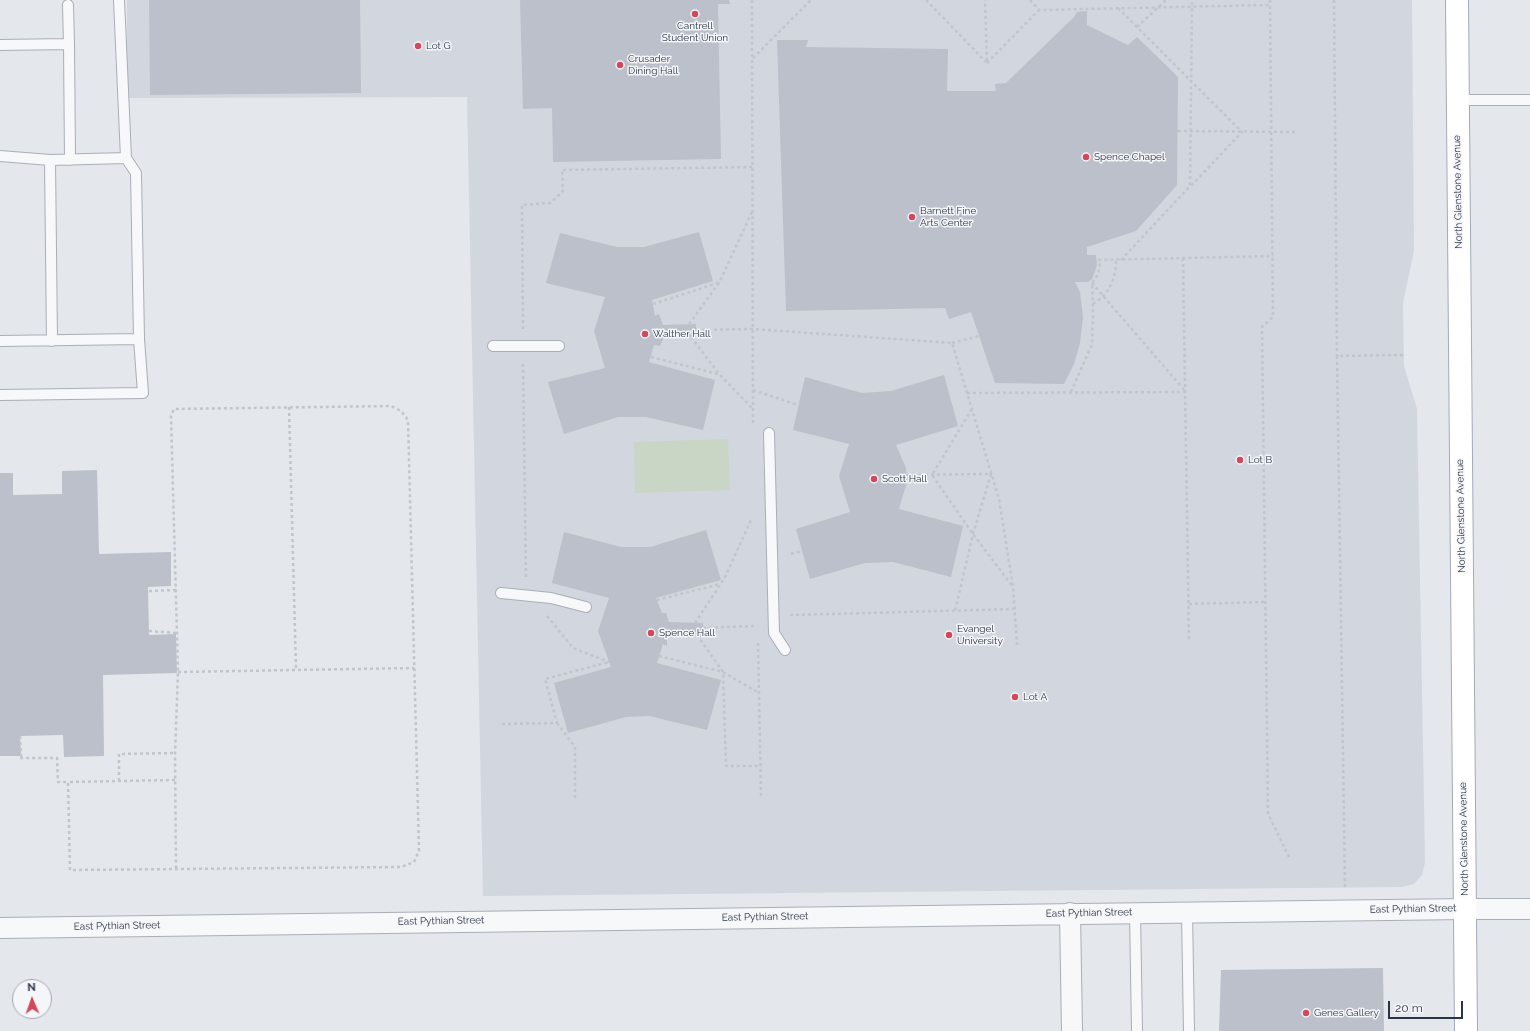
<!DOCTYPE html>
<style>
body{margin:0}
#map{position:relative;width:1530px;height:1031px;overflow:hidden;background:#e4e7ec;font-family:Raleway,sans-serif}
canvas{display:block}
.north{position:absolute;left:12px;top:979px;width:40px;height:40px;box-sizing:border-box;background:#f4f6f9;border:1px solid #a4a8b1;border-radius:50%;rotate:358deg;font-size:11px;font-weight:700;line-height:16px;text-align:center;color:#2b3445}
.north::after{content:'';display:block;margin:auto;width:14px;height:18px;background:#d1495b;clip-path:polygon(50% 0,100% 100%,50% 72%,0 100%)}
.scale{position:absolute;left:1388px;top:1001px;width:75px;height:18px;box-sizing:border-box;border:2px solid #2b3445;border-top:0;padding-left:5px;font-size:12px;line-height:14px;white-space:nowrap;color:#2b3445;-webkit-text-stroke:3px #f4f6f9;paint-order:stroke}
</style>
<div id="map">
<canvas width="1530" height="1031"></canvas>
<div class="north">N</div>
<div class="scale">20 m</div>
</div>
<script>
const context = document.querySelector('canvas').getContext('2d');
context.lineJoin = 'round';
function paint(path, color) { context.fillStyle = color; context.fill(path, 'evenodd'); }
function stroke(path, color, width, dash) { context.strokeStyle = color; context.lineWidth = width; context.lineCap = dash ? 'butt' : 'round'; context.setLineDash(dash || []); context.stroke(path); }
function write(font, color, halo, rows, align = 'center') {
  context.font = font + ' Raleway,sans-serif'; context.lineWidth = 3; context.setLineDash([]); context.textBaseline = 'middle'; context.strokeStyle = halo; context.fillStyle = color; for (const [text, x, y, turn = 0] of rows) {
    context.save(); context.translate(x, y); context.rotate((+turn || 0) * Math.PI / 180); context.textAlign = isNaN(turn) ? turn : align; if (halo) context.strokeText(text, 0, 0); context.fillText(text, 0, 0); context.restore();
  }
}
paint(new Path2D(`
 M 127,0 L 1412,0 L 1414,251 L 1403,303 L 1404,366 L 1417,409 L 1425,862 L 1422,875 L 1414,884 L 1401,887 L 483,896 L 467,97 L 127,98 Z`), '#d2d6de');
paint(new Path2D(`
 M 728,439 L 730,490 L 635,493 L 634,442 Z`), '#c9d6c5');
paint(new Path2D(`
 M 149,0 L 360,0 L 361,93 L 150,95 Z
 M 520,0 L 729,0 L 730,4 L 718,4 L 721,159 L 553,162 L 552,108 L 523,109 Z
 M 1087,11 L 1087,25 L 1128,45 L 1137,37 L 1178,77 L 1177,185 L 1136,231 L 1087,247 L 1087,255 L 1096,255 L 1097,265 L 1092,279 L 1088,282 L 1075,282 L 1080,292 L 1083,317 L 1080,343 L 1074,364 L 1064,384 L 995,383 L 971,312 L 949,319 L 945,308 L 786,311 L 777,40 L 808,40 L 806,47 L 948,49 L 947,91 L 996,91 L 995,84 L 1006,83 L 1074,17 L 1077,12 Z
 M 699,232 L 713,281 L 652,300 L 655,316 L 659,314 L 663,325 L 696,324 L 696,337 L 664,337 L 660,346 L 654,345 L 649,362 L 715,380 L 703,430 L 646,417 L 618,417 L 564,434 L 548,382 L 605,368 L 594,331 L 605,297 L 546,283 L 560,233 L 617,247 L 644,247 Z
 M 944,375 L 958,426 L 896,445 L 906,468 L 907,482 L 899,509 L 963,526 L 951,577 L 893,562 L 865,563 L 810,579 L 796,529 L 850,512 L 839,476 L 849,444 L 793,430 L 805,377 L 862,393 L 891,391 Z
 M 97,470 L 99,554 L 171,552 L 171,586 L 148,587 L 149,635 L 176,634 L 177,673 L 103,675 L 104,756 L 64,757 L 63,735 L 20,736 L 21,756 L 0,756 L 0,473 L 13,473 L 13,495 L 62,494 L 62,471 Z
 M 706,530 L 721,580 L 656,598 L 662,613 L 666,613 L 669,622 L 703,623 L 703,635 L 667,636 L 667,646 L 663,644 L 657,663 L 721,680 L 707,730 L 649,716 L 626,717 L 568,733 L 554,683 L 611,667 L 598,631 L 609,598 L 552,583 L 564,532 L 621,547 L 650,547 Z
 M 1383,968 L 1384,1031 L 1219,1031 L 1221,970 Z`), '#bbc0ca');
const service = new Path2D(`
 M 119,0 L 126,158
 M 68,5 L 69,44
 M 0,45 L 69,44 L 70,160
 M 1458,100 L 1530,100
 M 0,156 L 50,160
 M 0,341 L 139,339 L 143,393 L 0,395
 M 52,341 L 50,160 L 126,158 L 136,173 L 139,339
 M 493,346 L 559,346
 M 769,433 L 774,633 L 785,650
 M 501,593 L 551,598 L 586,607
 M 1135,912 L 1137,1031
 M 1187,912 L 1189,1031`);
const minor = new Path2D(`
 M 1070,913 L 1072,1031
 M 0,928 L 1465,909 L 1530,909`);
const primary = new Path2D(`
 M 1457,0 L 1466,1031`);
stroke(service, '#a9aeb7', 12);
stroke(minor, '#a9aeb7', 22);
stroke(primary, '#a3abb8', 24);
stroke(new Path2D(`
 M 752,0 L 753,424
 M 926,0 L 987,63 L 985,0
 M 1030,0 L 1039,10 L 1270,5
 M 1270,0 L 1273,317 L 1262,327 L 1268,814 L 1289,857
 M 1334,0 L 1337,356
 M 1118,8 L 1242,132 L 1191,186
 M 1137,27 L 1166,0
 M 753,58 L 811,0
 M 987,63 L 1039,10
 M 1178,131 L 1297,132
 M 1183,258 L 1189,641
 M 1121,260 L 1190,186 L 1192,0
 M 653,304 L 718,283
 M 1093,304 C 1109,294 1116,279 1116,260
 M 689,324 L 719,283 L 752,212
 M 523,329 L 522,205 L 550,203 L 563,191 L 562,170 L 753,167
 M 696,330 L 753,329 L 952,343 L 999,499 L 1013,587 L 1017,645
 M 691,337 L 719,374 L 753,409
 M 952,343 L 979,336
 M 651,357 L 718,374
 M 523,364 L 526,577
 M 753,390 L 798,405
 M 1071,392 L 1092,344 L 1093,314 L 1092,283 L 1097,276 L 1100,267 L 1099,260 L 1273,256
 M 967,393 L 1186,392 L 1092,283
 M 289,407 L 296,669
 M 972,409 L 932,475 L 973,534 L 1013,587
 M 907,475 L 991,474 L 973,534 L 955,611
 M 791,554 L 802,551
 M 149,591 L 177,590
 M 657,600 L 720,584
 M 1189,604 L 1265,602
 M 790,615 L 1015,609
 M 547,616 L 573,648 L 609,662
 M 695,623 L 724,579 L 752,518
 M 703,628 L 755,626
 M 149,631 L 176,633
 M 697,635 L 723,672 L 726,766 L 761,766
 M 758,643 L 761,796
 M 659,656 L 723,672 L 759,693
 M 178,672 L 414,668
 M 557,723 L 575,747 L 575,798
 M 502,724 L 557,723 L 545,679 L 609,662
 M 20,736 L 21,756 L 19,758 L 57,758 L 58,782 L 68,782
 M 175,780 L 68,782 L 70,870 L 401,867 L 414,862 L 419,851 L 408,420 L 401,411 L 391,406 L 174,409 L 171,416 L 178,672 L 175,753 L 176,870
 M 119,781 L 119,754 L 175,753
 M 1345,887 L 1337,356 L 1403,355`), '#c2c5cb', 2.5, [3, 3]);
stroke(service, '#f7f8fa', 10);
stroke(minor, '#f7f8fa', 20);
stroke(primary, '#fff', 22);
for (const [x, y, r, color] of [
 [695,14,4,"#d1495b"],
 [418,46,4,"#d1495b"],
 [620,65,4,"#d1495b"],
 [1086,157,4,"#d1495b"],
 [912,217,4,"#d1495b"],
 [645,334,4,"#d1495b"],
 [1240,460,4,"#d1495b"],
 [874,479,4,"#d1495b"],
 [651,633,4,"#d1495b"],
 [949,635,4,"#d1495b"],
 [1015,697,4,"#d1495b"],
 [1306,1013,4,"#d1495b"]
]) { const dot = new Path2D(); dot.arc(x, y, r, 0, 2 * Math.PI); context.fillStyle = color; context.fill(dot); stroke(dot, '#f4f6f9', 1.5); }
write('10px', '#2b3445', '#f4f6f9', [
 ["Cantrell",695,26,"center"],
 ["Student Union",695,38,"center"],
 ["Lot G",426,46],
 ["Crusader",628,59],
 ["Dining Hall",628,71],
 ["Spence Chapel",1094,157],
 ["Barnett Fine",920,211],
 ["Arts Center",920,223],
 ["Walther Hall",653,334],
 ["Lot B",1248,460],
 ["Scott Hall",882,479],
 ["Evangel",957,629],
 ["University",957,641],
 ["Spence Hall",659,633],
 ["Lot A",1023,697],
 ["Genes Gallery",1314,1013]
], 'left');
write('10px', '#2b3445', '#f4f6f9', [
 ["North Glenstone Avenue",1458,192,-91],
 ["North Glenstone Avenue",1461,516,-91],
 ["North Glenstone Avenue",1464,839,-91],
 ["East Pythian Street",1413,909,-1],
 ["East Pythian Street",1089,913,-1],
 ["East Pythian Street",765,917,-1],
 ["East Pythian Street",441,921,-1],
 ["East Pythian Street",117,926,-1]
]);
</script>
